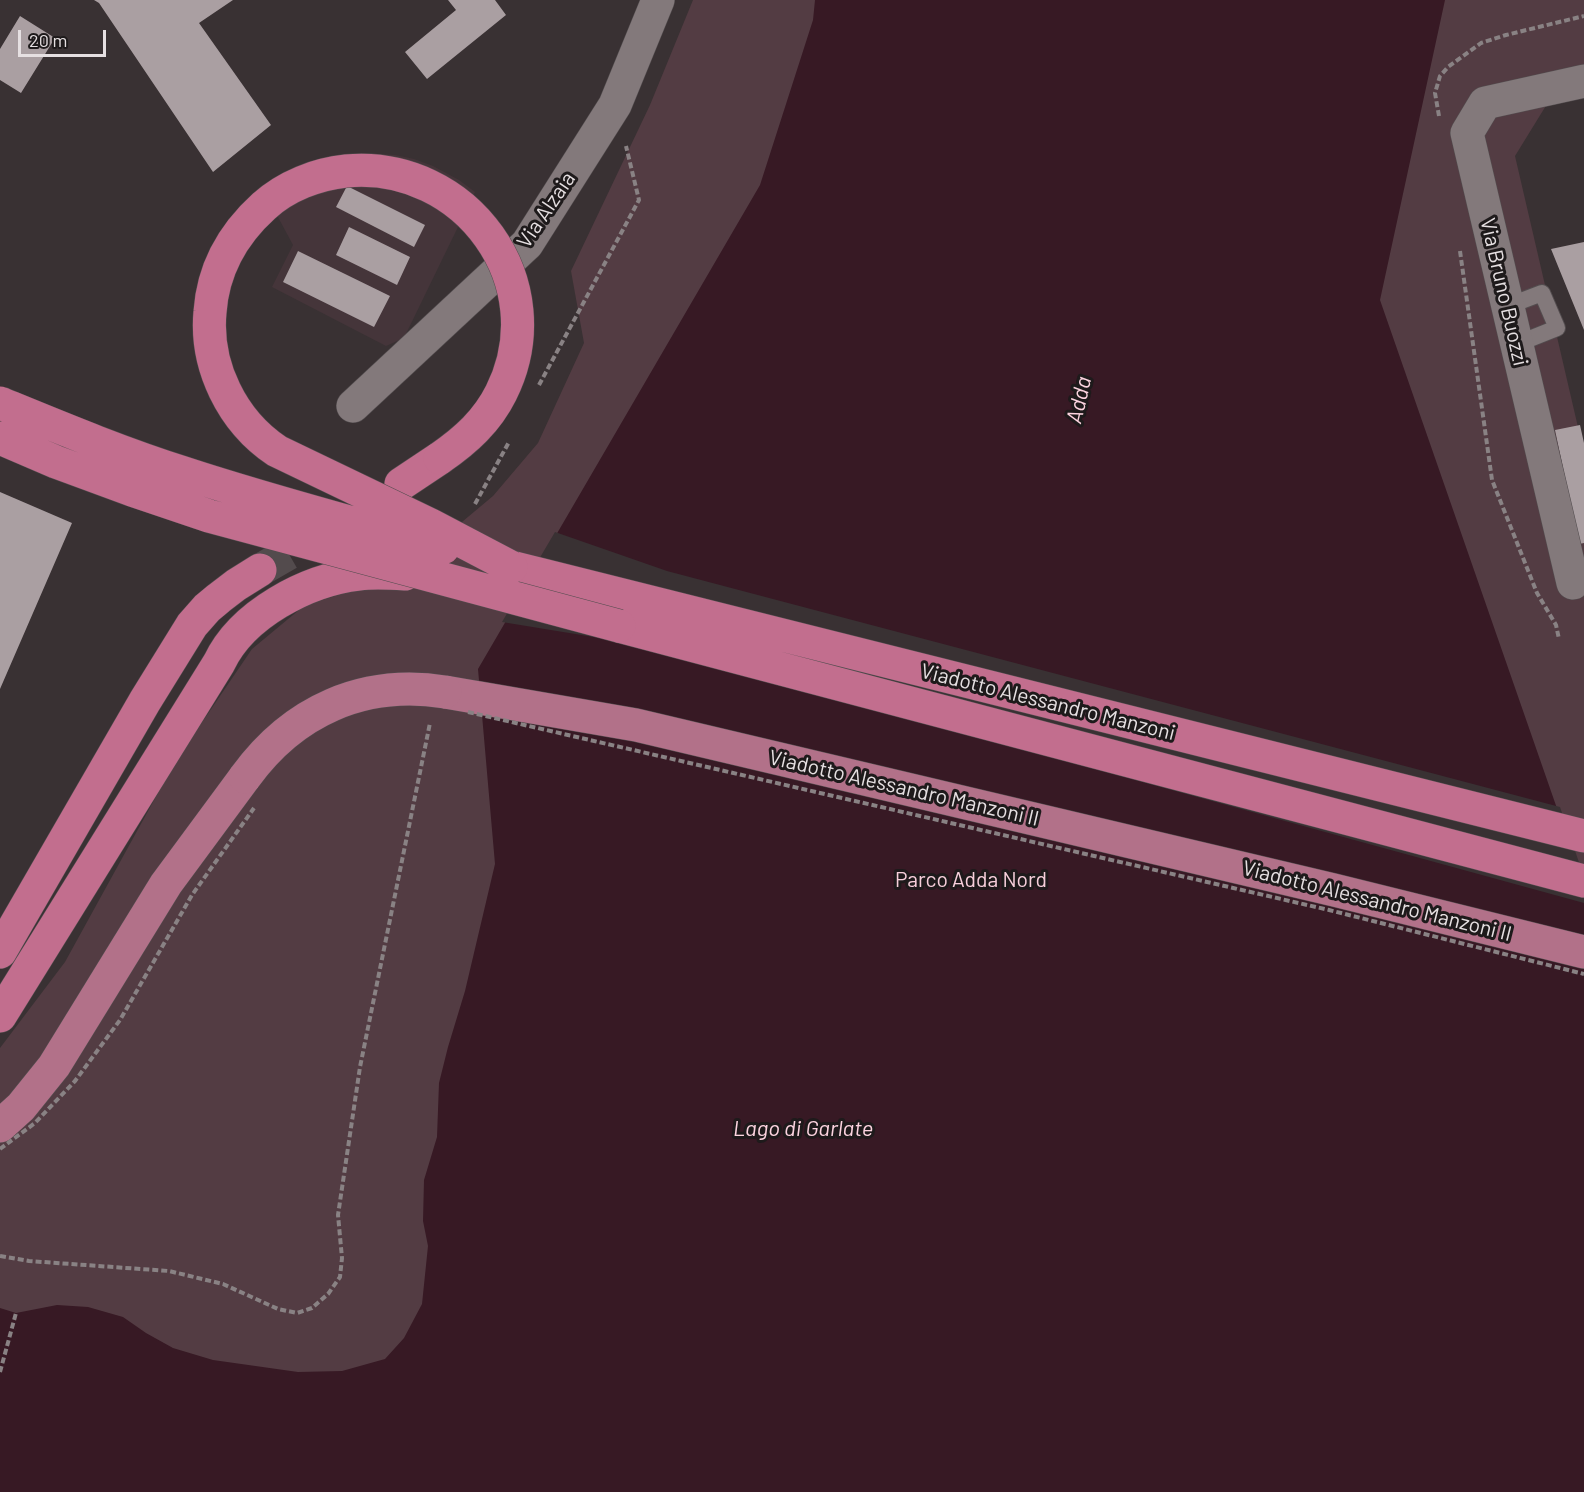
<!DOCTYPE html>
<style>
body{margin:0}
#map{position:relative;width:1584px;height:1492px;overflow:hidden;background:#393133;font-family:Barlow,sans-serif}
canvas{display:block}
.scale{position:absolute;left:18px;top:30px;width:88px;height:27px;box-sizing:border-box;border:3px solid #e6e0e2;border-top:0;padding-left:8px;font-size:18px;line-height:21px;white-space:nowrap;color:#e6e0e2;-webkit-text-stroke:4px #1e1a1b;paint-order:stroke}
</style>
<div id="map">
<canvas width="1584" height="1492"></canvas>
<div class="scale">20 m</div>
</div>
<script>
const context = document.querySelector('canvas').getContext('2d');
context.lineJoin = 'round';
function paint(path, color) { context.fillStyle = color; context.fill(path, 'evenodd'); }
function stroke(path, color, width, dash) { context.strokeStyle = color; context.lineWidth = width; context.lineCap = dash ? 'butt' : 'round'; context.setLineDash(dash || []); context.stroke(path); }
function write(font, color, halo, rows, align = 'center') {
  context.font = font + ' Barlow,sans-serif'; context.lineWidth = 6; context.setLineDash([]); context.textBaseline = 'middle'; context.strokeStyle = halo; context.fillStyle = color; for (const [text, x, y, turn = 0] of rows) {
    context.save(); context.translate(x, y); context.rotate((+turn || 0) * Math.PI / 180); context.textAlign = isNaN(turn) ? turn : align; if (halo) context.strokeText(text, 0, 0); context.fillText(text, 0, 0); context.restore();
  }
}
paint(new Path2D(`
 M 365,153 L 395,155 L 414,159 L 433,166 L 459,180 L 475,192 L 404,338 L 386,346 L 272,287 L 293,245 L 265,193 L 345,155 Z`), '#45353a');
paint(new Path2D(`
 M 693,0 L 1584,0 L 1584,85 L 1555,91 L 1515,156 L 1584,453 L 1584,1492 L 0,1492 L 0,1048 L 65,962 L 175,762 L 252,649 L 305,605 L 395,578 L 493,496 L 538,443 L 584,343 L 571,271 L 650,105 Z`), '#533c43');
paint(new Path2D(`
 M 815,0 L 1445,0 L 1380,300 L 1584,886 L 1584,1492 L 0,1492 L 0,1308 L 16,1313 L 57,1305 L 88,1307 L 123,1317 L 146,1333 L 173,1348 L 213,1360 L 298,1372 L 342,1371 L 385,1359 L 404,1338 L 422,1304 L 428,1246 L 423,1221 L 424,1180 L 437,1137 L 439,1083 L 448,1047 L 465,991 L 495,864 L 478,669 L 760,185 L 813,20 Z`), '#371924');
paint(new Path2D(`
 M 555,532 L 667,571 L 1560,807 L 1584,877 L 1584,903 L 676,654 L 618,641 L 502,622 Z`), '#393133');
paint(new Path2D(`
 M 94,0 L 233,0 L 199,23 L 271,125 L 213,172 L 99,3 Z
 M 448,0 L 495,0 L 506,15 L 427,79 L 405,52 L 456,10 Z
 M 20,16 L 55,38 L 21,93 L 0,80 L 0,49 Z
 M 347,186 L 425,225 L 414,247 L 336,207 Z
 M 349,227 L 410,257 L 397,285 L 336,255 Z
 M 1584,242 L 1584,330 L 1551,249 Z
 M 298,251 L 390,296 L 374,327 L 283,282 Z
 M 1580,425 L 1584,443 L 1584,543 L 1579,544 L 1555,430 Z
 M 0,492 L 72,523 L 0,689 Z`), '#aa9fa2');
stroke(new Path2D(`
 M 260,570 L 326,532`), '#534b4d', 33, [33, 16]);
const service = new Path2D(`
 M 1508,306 L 1542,293 L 1557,328 L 1517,344`);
const minor = new Path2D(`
 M 353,406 L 527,244 L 615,105 L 658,0
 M 1573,583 L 1467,133 L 1485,103 L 1584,81`);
const primary = new Path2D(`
 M 445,692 L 636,725 L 1334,890 L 1584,952
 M 0,1126 L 21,1107 L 54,1066 L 166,884 L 245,777`);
const trunk = new Path2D(`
 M 401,484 L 440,458
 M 511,567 L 1584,836
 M 619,626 L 1584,881
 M 0,952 L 145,701 L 192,625 L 207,608 L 219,598 L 236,585 L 260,570
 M 0,1016 L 219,663 C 242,614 307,580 359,574 C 374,572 390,573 405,574`);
stroke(service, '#534d4f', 18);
stroke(minor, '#534d4f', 34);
stroke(primary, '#534d4f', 34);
stroke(trunk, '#534d4f', 34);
stroke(new Path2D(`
 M 1439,116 L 1435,93 L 1440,76 L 1448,67 L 1481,43 L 1506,35 L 1584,16
 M 1460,251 L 1492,480 L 1537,593 L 1556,625 L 1559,639
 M 539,385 L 639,200 L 626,146
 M 475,504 L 509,442
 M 0,1256 L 29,1261 L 169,1271 L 223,1284 L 278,1309 L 297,1313 L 312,1308 L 328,1294 L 340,1277 L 342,1258 L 338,1215 L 360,1067 L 430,723
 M 0,1372 L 16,1313`), '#898284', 4, [6, 3]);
stroke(service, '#83797b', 16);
stroke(minor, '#83797b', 33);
stroke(primary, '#b27189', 33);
stroke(trunk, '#c26e8e', 33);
const primaryBridge = new Path2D(`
 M 245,777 C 293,711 363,679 445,692`);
const trunkBridge = new Path2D(`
 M 0,403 C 61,428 121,453 184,473 C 269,501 357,524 443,548
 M 0,438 L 56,462 L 132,490 L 209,516 L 619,626
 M 440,458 C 466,440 487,421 501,393 C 556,283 466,160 346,171 C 317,174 286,186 264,206 C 233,234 213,269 210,312 C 205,366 232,421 277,451 L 431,525 L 511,567`);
stroke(primaryBridge, '#534d4f', 34, []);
stroke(trunkBridge, '#534d4f', 34, []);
stroke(new Path2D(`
 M 468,712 L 1329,910 L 1584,974
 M 0,1149 L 35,1123 L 75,1081 L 120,1020 L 192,895 L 254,808`), '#898284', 4, [6, 3]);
stroke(primaryBridge, '#b27189', 33);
stroke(trunkBridge, '#c26e8e', 33);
write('21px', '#e6e0e2', '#1e1a1b', [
 ["Via Alzaia",546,210,-56],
 ["Via Bruno Buozzi",1504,292,77],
 ["Viadotto Alessandro Manzoni",1048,702,14],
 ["Viadotto Alessandro Manzoni II",904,788,13],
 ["Viadotto Alessandro Manzoni II",1377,901,14]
]);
write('21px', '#f7cfdb', '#1e1a1b', [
 ["Parco Adda Nord",971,880]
]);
write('italic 22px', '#fdd4e0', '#1e1a1b', [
 ["Adda",1079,400,-77],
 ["Lago di Garlate",803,1129]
]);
</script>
